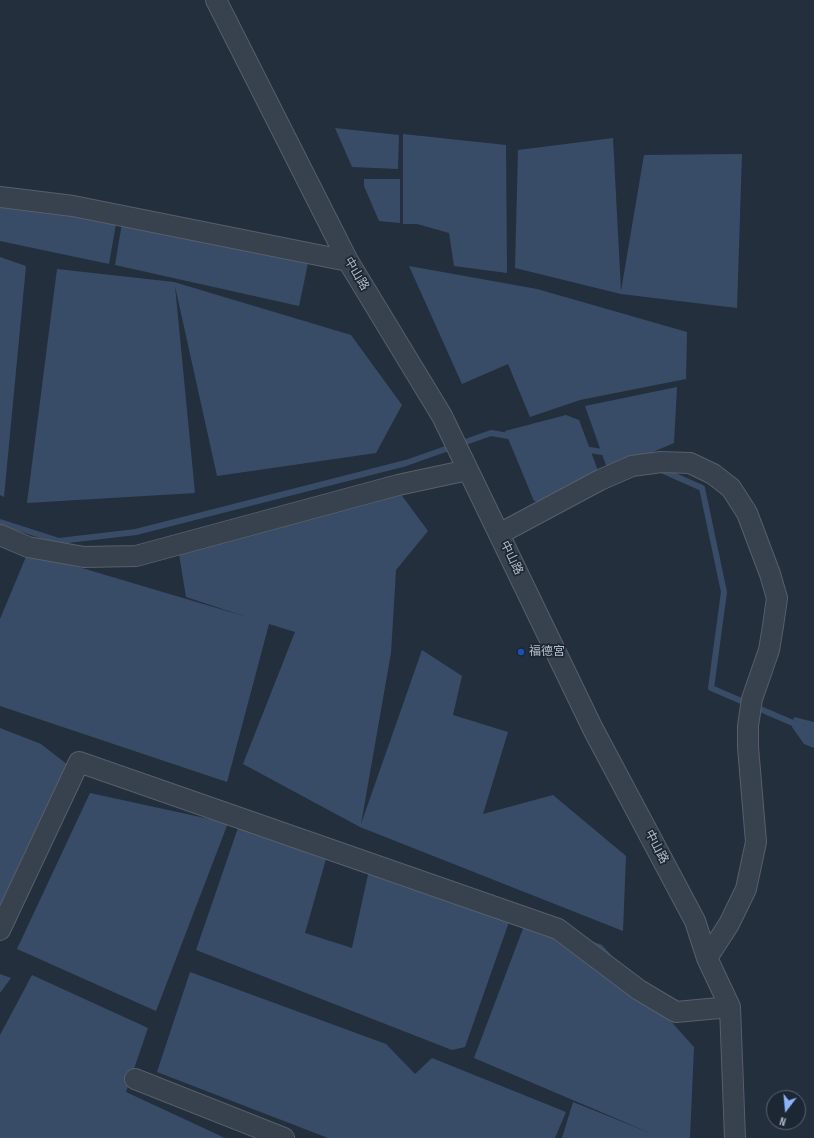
<!DOCTYPE html>
<meta charset="utf-8">
<style>
body{margin:0}
#map{position:relative;width:814px;height:1138px;overflow:hidden;background:#242f3e;font-family:"Sofia Sans Condensed",sans-serif}
canvas{display:block}
.north{position:absolute;left:766px;top:1090px;width:40px;height:40px;box-sizing:border-box;background:#1d2633;border:1px solid #59626f;border-radius:50%;rotate:196deg;font-size:11px;font-weight:700;line-height:16px;text-align:center;color:#b4bcc9}
.north::after{content:'';display:block;margin:auto;width:14px;height:18px;background:#8ab4f8;clip-path:polygon(50% 0,100% 100%,50% 72%,0 100%)}
</style>
<div id="map">
<canvas width="814" height="1138"></canvas>
<div class="north">N</div>
</div>
<script>
const context = document.querySelector('canvas').getContext('2d');
context.lineJoin = 'round';
function paint(path, color) { context.fillStyle = color; context.fill(path, 'evenodd'); }
function stroke(path, color, width, dash) { context.strokeStyle = color; context.lineWidth = width; context.lineCap = dash ? 'butt' : 'round'; context.setLineDash(dash || []); context.stroke(path); }
function write(font, color, halo, rows, align = 'center') {
  context.font = font + ' "Sofia Sans Condensed","Noto Sans TC",sans-serif'; context.lineWidth = 3.5; context.setLineDash([]); context.textBaseline = 'middle'; context.strokeStyle = halo; context.fillStyle = color; for (const [text, x, y, turn = 0] of rows) {
    context.save(); context.translate(x, y); context.rotate((+turn || 0) * Math.PI / 180); context.textAlign = isNaN(turn) ? turn : align; if (halo) context.strokeText(text, 0, 0); context.fillText(text, 0, 0); context.restore();
  }
}
paint(new Path2D(`
 M 335,128 L 399,135 L 398,169 L 352,167 Z
 M 403,134 L 506,145 L 507,273 L 454,266 L 449,233 L 417,224 L 403,224 Z
 M 613,138 L 621,291 L 644,155 L 742,154 L 737,308 L 621,294 L 515,268 L 518,150 Z
 M 364,179 L 400,179 L 400,223 L 379,221 L 364,186 Z
 M 0,198 L 117,218 L 109,264 L 0,241 Z
 M 123,217 L 308,263 L 299,306 L 115,265 Z
 M 0,257 L 26,266 L 4,497 L 0,495 Z
 M 409,266 L 537,289 L 687,332 L 686,379 L 580,400 L 530,417 L 508,364 L 462,384 Z
 M 57,269 L 174,282 L 351,335 L 402,405 L 376,453 L 217,476 L 175,286 L 195,493 L 27,503 Z
 M 677,387 L 674,443 L 608,471 L 585,406 Z
 M 566,415 L 579,420 L 600,476 L 549,503 L 534,501 L 505,431 Z
 M 397,489 L 428,531 L 396,570 L 391,653 L 361,824 L 422,650 L 462,676 L 453,715 L 508,732 L 483,814 L 553,795 L 626,856 L 623,931 L 360,827 L 243,764 L 295,632 L 269,624 L 227,782 L 0,706 L 0,619 L 28,552 L 247,617 L 186,597 L 178,548 Z
 M 794,717 L 814,722 L 814,748 L 804,744 L 792,727 Z
 M 0,728 L 41,744 L 68,765 L 0,925 Z
 M 90,793 L 228,823 L 156,1011 L 17,949 Z
 M 239,825 L 326,859 L 305,933 L 352,948 L 369,870 L 510,919 L 465,1047 L 452,1050 L 196,950 Z
 M 527,918 L 602,945 L 694,1047 L 690,1138 L 562,1138 L 573,1102 L 655,1135 L 474,1058 Z
 M 190,972 L 386,1044 L 415,1074 L 432,1058 L 566,1112 L 555,1138 L 328,1138 L 157,1072 Z
 M 0,974 L 11,978 L 0,993 Z
 M 32,975 L 148,1028 L 126,1092 L 225,1138 L 0,1138 L 0,1035 Z`), '#394c67');
stroke(new Path2D(`
 M 583,449 L 609,453
 M 659,469 L 702,488 L 724,592 L 711,688 L 814,732
 M 0,522 L 59,541 L 136,532 L 406,463 L 491,433 L 515,437`), '#394c67', 6);
const minor = new Path2D(`
 M 216,0 L 348,261 L 442,416 L 593,729 L 695,921 L 707,958 L 730,1007 L 735,1138
 M 0,197 L 73,206 L 348,261
 M 499,534 L 600,480 L 632,466 L 661,462 L 690,463 L 713,474 L 731,488 L 747,513 L 770,574 L 777,598 L 773,626 L 769,650 L 752,699 L 748,726 L 748,747 L 756,842 L 746,889 L 729,924 L 707,958
 M 0,535 L 28,547 L 84,557 L 136,556 L 398,485 L 468,470
 M 0,930 L 79,762 L 558,929 L 639,990 L 676,1012 L 730,1007
 M 135,1079 L 284,1138`);
stroke(minor, '#565f6c', 22);
stroke(minor, '#38414e', 20);
for (const [x, y, r, color] of [
 [521,652,4,"#1a4fb4"]
]) { const dot = new Path2D(); dot.arc(x, y, r, 0, 2 * Math.PI); context.fillStyle = color; context.fill(dot); stroke(dot, '#1d2633', 1.5); }
write('12px', '#b4bcc9', '#1d2633', [
 ["中山路",356,274,59],
 ["中山路",511,558,64],
 ["中山路",656,847,62]
]);
write('12px', '#b4bcc9', '#1d2633', [
 ["福德宮",529,652]
], 'left');
</script>
